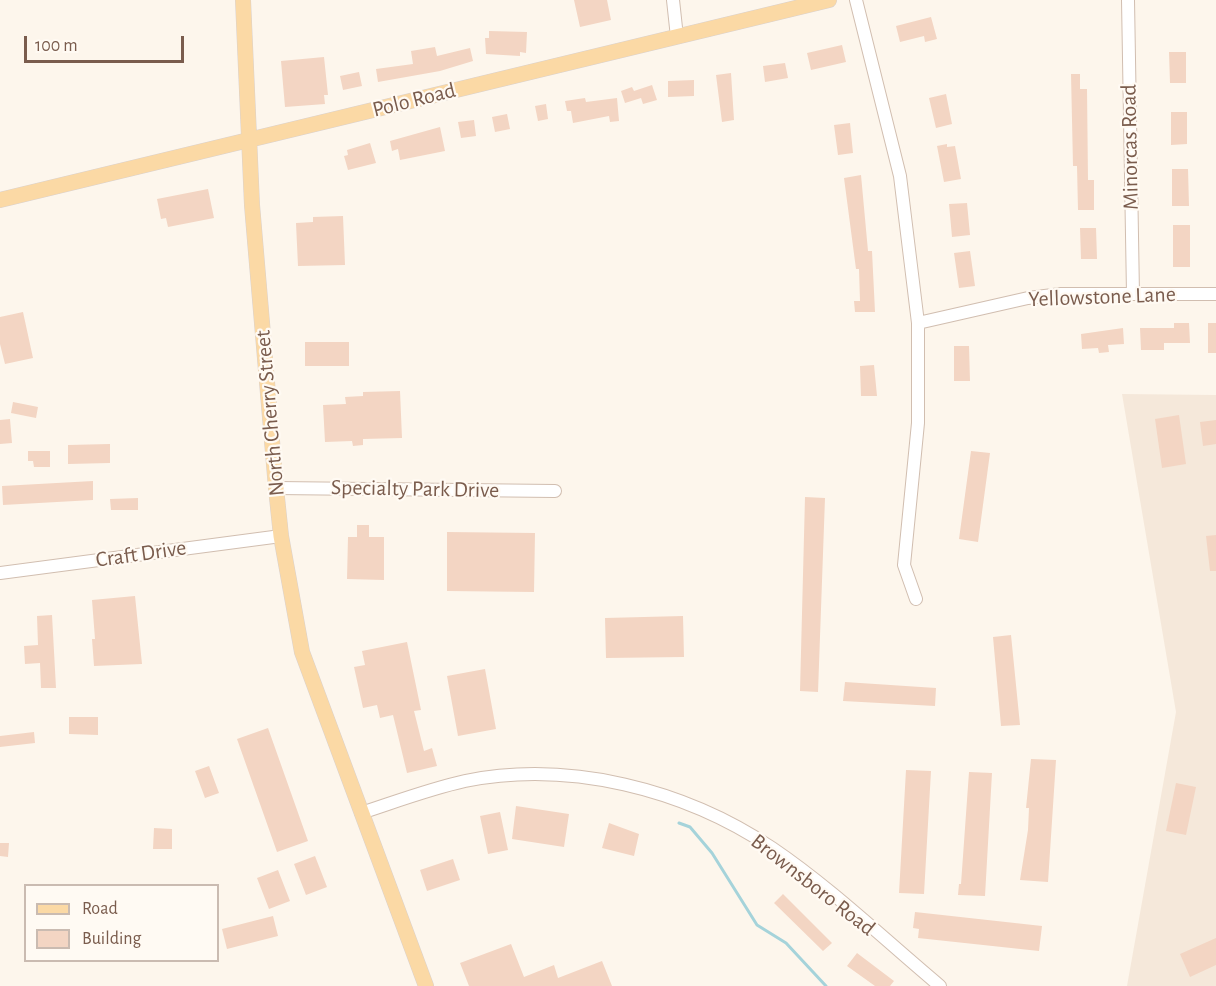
<!DOCTYPE html>
<style>
body{margin:0}
#map{position:relative;width:1216px;height:986px;overflow:hidden;background:#fdf6ec;font-family:"Alegreya Sans",sans-serif}
canvas{display:block}
.legend{position:absolute;left:24px;top:884px;width:195px;height:78px;box-sizing:border-box;background:#fffaf3;border:2px solid #cabbb1;margin:0;padding:8px 10px;list-style:none;font-size:18px;color:#7a5c4d}
.legend li{display:flex;align-items:center;gap:12px;height:30px}
.legend b{width:30px;border:2px solid #cabbb1}
.scale{position:absolute;left:24px;top:36px;width:160px;height:27px;box-sizing:border-box;border:3px solid #7a5c4d;border-top:0;padding-left:8px;font-size:18px;line-height:21px;white-space:nowrap;color:#7a5c4d;-webkit-text-stroke:4px #fffaf3;paint-order:stroke}
</style>
<div id="map">
<canvas width="1216" height="986"></canvas>
<ul class="legend">
<li><b style="height:8px;background:#fbd9a5"></b>Road</li>
<li><b style="height:16px;background:#f3d5c3"></b>Building</li>
</ul>
<div class="scale">100 m</div>
</div>
<script>
const context = document.querySelector('canvas').getContext('2d');
context.lineJoin = 'round';
function paint(path, color) { context.fillStyle = color; context.fill(path, 'evenodd'); }
function stroke(path, color, width, dash) { context.strokeStyle = color; context.lineWidth = width; context.lineCap = dash ? 'butt' : 'round'; context.setLineDash(dash || []); context.stroke(path); }
function write(font, color, halo, rows, align = 'center') {
  context.font = font + ' "Alegreya Sans",sans-serif'; context.lineWidth = 4.5; context.setLineDash([]); context.textBaseline = 'middle'; context.strokeStyle = halo; context.fillStyle = color; for (const [text, x, y, turn = 0] of rows) {
    context.save(); context.translate(x, y); context.rotate((+turn || 0) * Math.PI / 180); context.textAlign = isNaN(turn) ? turn : align; if (halo) context.strokeText(text, 0, 0); context.fillText(text, 0, 0); context.restore();
  }
}
paint(new Path2D(`
 M 1122,394 L 1216,395 L 1216,986 L 1127,986 L 1176,712 Z`), '#f5e8da');
stroke(new Path2D(`
 M 679,823 L 690,827 L 712,853 L 757,925 L 786,943 L 826,986`), '#a5d3da', 3);
paint(new Path2D(`
 M 574,0 L 607,0 L 611,20 L 580,27 Z
 M 931,17 L 937,39 L 925,42 L 924,36 L 900,42 L 896,26 Z
 M 489,31 L 527,32 L 526,53 L 520,52 L 520,56 L 486,54 L 485,38 L 489,38 Z
 M 842,45 L 846,62 L 811,70 L 807,53 Z
 M 435,47 L 437,56 L 470,48 L 473,61 L 440,71 L 378,82 L 376,69 L 413,64 L 411,51 Z
 M 1169,52 L 1186,52 L 1186,83 L 1170,83 Z
 M 324,57 L 328,95 L 324,95 L 325,104 L 285,107 L 281,61 Z
 M 785,63 L 788,78 L 765,82 L 763,66 Z
 M 359,72 L 362,86 L 343,90 L 340,76 Z
 M 731,73 L 734,120 L 722,122 L 716,75 Z
 M 1071,74 L 1080,74 L 1080,89 L 1087,89 L 1088,180 L 1094,180 L 1094,210 L 1078,210 L 1077,166 L 1073,166 Z
 M 694,80 L 694,96 L 668,97 L 668,81 Z
 M 652,85 L 657,100 L 643,104 L 641,98 L 625,103 L 621,91 L 632,87 L 634,91 Z
 M 946,94 L 952,124 L 936,128 L 929,98 Z
 M 585,98 L 586,102 L 617,98 L 619,121 L 610,122 L 609,116 L 573,123 L 571,111 L 567,111 L 565,101 Z
 M 546,104 L 548,119 L 538,121 L 535,106 Z
 M 1171,112 L 1187,112 L 1187,144 L 1171,145 Z
 M 507,114 L 510,129 L 495,132 L 492,117 Z
 M 474,120 L 476,136 L 461,138 L 458,122 Z
 M 850,123 L 853,153 L 838,155 L 834,125 Z
 M 440,127 L 445,151 L 400,160 L 398,149 L 392,151 L 390,141 Z
 M 370,143 L 376,163 L 348,170 L 344,156 L 348,155 L 347,150 Z
 M 947,144 L 947,147 L 955,146 L 961,179 L 944,182 L 937,146 Z
 M 1172,169 L 1188,169 L 1189,206 L 1172,206 Z
 M 861,175 L 868,251 L 872,251 L 875,312 L 855,312 L 854,301 L 860,301 L 859,269 L 856,269 L 844,178 Z
 M 208,189 L 214,218 L 168,227 L 166,218 L 161,219 L 157,199 Z
 M 967,203 L 970,235 L 952,237 L 949,204 Z
 M 343,216 L 345,265 L 298,266 L 296,223 L 313,222 L 313,217 Z
 M 1173,225 L 1190,225 L 1190,267 L 1173,267 Z
 M 1080,228 L 1096,228 L 1097,259 L 1081,259 Z
 M 970,251 L 975,286 L 959,288 L 954,253 Z
 M 23,312 L 33,358 L 5,364 L 0,344 L 0,317 Z
 M 1174,323 L 1189,323 L 1190,343 L 1164,343 L 1164,350 L 1141,350 L 1140,328 L 1174,328 Z
 M 1208,323 L 1216,323 L 1216,353 L 1208,353 Z
 M 1123,328 L 1124,344 L 1108,345 L 1109,352 L 1099,353 L 1098,348 L 1082,349 L 1081,334 Z
 M 305,342 L 349,342 L 349,366 L 305,366 Z
 M 954,346 L 969,346 L 970,381 L 954,381 Z
 M 874,365 L 877,396 L 861,396 L 860,366 Z
 M 400,391 L 402,438 L 363,439 L 363,445 L 353,446 L 352,441 L 325,442 L 323,405 L 346,404 L 345,397 L 363,396 L 363,392 Z
 M 13,402 L 38,407 L 36,418 L 11,413 Z
 M 1179,415 L 1186,464 L 1162,468 L 1155,419 Z
 M 10,419 L 12,443 L 0,444 L 0,420 Z
 M 1216,420 L 1216,444 L 1203,446 L 1200,422 Z
 M 110,444 L 110,463 L 68,464 L 68,445 Z
 M 28,451 L 50,451 L 50,467 L 34,467 L 33,461 L 28,461 Z
 M 971,451 L 990,453 L 978,542 L 959,539 Z
 M 93,481 L 93,500 L 3,505 L 2,486 Z
 M 805,497 L 825,498 L 818,692 L 800,691 Z
 M 138,498 L 138,510 L 111,510 L 110,499 Z
 M 357,525 L 369,525 L 369,537 L 384,537 L 384,580 L 347,579 L 348,537 L 357,537 Z
 M 447,532 L 535,533 L 534,592 L 447,591 Z
 M 1216,535 L 1216,571 L 1210,571 L 1206,536 Z
 M 135,596 L 142,664 L 94,666 L 92,639 L 95,639 L 92,600 Z
 M 52,615 L 56,688 L 41,688 L 40,663 L 25,664 L 24,646 L 38,645 L 37,616 Z
 M 683,616 L 684,657 L 606,658 L 605,618 Z
 M 1011,635 L 1020,725 L 1001,726 L 993,637 Z
 M 407,642 L 421,710 L 414,711 L 424,751 L 432,748 L 437,766 L 407,773 L 393,715 L 380,718 L 377,705 L 363,708 L 354,667 L 365,665 L 362,651 Z
 M 485,669 L 496,729 L 458,736 L 447,676 Z
 M 845,682 L 936,688 L 935,706 L 843,701 Z
 M 69,717 L 98,717 L 98,735 L 69,734 Z
 M 268,728 L 308,841 L 277,852 L 237,739 Z
 M 34,732 L 35,743 L 0,747 L 0,736 Z
 M 1031,759 L 1056,760 L 1048,882 L 1020,880 L 1028,830 L 1029,808 L 1026,808 Z
 M 209,766 L 219,793 L 205,798 L 195,771 Z
 M 906,770 L 931,771 L 924,894 L 899,893 Z
 M 969,772 L 992,773 L 985,896 L 958,895 L 959,884 L 961,884 Z
 M 1176,783 L 1196,787 L 1186,835 L 1166,831 Z
 M 516,806 L 569,814 L 564,847 L 512,839 Z
 M 500,812 L 508,850 L 488,854 L 480,816 Z
 M 609,823 L 639,834 L 634,856 L 602,848 Z
 M 154,828 L 172,829 L 172,849 L 153,849 Z
 M 0,843 L 9,843 L 8,857 L 0,856 Z
 M 315,856 L 327,887 L 306,895 L 294,864 Z
 M 453,859 L 460,880 L 427,891 L 420,870 Z
 M 278,870 L 290,901 L 269,909 L 257,878 Z
 M 783,894 L 832,943 L 823,951 L 774,903 Z
 M 915,912 L 1042,926 L 1039,951 L 918,938 L 919,929 L 913,928 Z
 M 273,916 L 278,936 L 227,949 L 222,929 Z
 M 1216,938 L 1216,965 L 1190,977 L 1180,954 Z
 M 511,944 L 524,977 L 554,965 L 558,978 L 602,961 L 612,986 L 469,986 L 460,963 Z
 M 857,953 L 894,981 L 890,986 L 875,986 L 847,966 Z`), '#f3d5c3');
const minor = new Path2D(`
 M 673,0 L 677,37
 M 856,0 L 900,176 L 918,323 L 918,423 L 904,565 L 916,599
 M 1128,0 L 1133,294
 M 918,323 L 1028,298 L 1061,294 L 1216,294
 M 276,488 L 555,491
 M 0,573 L 281,536
 M 361,813 C 395,802 429,789 465,781 C 569,760 684,789 772,848 C 831,888 885,940 940,986`);
const major = new Path2D(`
 M 243,0 L 252,205 L 276,488 L 281,536 L 302,652 L 426,986
 M 0,200 L 829,0`);
stroke(minor, '#d1beb0', 14);
stroke(major, '#dad1cd', 16);
stroke(minor, '#fff', 12);
stroke(major, '#fbd9a5', 15);
write('22px', '#7a5c4d', '#fffaf3', [
 ["Polo Road",414,100,-14],
 ["Minorcas Road",1130,147,-91],
 ["Yellowstone Lane",1102,297,-2],
 ["North Cherry Street",270,413,-95],
 ["Specialty Park Drive",415,489,1],
 ["Craft Drive",141,554,-8],
 ["Brownsboro Road",813,885,38]
]);
</script>
